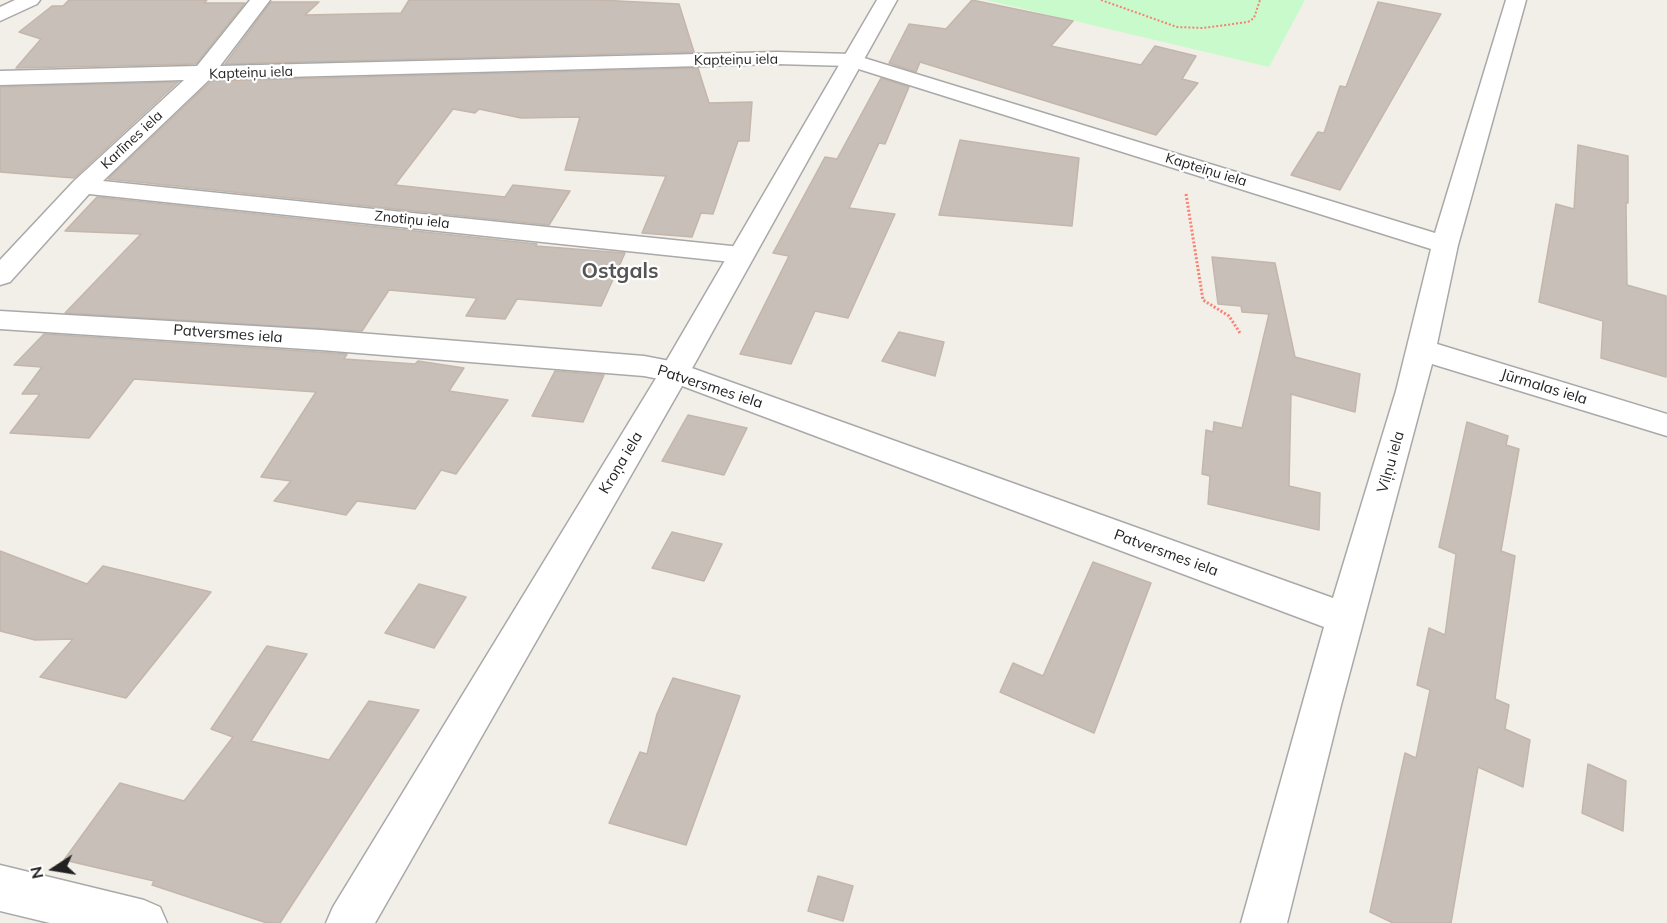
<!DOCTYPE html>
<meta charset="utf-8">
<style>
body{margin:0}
#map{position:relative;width:1667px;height:923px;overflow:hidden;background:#f2efe9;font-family:Mulish,sans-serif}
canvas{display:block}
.north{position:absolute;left:24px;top:839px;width:60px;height:60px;-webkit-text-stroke:4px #fff;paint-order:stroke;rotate:258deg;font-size:16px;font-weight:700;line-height:24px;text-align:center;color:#222}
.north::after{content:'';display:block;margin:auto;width:21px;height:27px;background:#222;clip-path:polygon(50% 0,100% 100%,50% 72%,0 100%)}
</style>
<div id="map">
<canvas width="1667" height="923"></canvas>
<div class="north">N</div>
</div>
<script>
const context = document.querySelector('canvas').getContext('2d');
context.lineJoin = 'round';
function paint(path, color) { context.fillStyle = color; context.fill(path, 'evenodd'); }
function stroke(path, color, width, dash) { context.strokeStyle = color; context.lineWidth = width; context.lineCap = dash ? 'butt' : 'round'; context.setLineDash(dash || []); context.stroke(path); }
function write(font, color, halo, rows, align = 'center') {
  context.font = font + ' Mulish,sans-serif'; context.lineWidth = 4.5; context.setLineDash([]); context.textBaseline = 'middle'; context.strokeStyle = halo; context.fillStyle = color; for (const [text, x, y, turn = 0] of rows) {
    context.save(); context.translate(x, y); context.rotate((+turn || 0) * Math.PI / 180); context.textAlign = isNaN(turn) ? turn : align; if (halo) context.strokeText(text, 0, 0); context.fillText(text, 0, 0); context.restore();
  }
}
paint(new Path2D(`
 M 986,0 L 1305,0 L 1269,67 Z`), '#c8facc');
const building = new Path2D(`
 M 69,0 L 207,0 L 204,3 L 245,3 L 196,64 L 16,68 L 41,39 L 19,32 L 52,6 L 63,6 Z
 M 409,0 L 598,0 L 679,4 L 694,52 L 225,64 L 271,2 L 319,2 L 305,15 L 401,13 Z
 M 972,0 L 1073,21 L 1051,46 L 1141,65 L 1155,46 L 1196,56 L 1182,79 L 1198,83 L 1156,135 L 920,62 L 916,72 L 889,63 L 909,24 L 946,29 Z
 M 1378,2 L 1441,14 L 1340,190 L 1291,175 L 1318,132 L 1324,133 L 1340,86 L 1346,87 Z
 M 698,68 L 709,103 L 752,102 L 749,141 L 738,141 L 713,214 L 701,213 L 692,237 L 642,233 L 666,176 L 565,170 L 580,117 L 521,118 L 479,109 L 475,113 L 453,109 L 395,185 L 505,197 L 513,185 L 570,191 L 549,225 L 108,179 L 211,81 Z
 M 881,78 L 909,87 L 885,144 L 879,143 L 849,208 L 895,214 L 848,318 L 815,311 L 791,364 L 740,354 L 789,256 L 773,253 L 825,157 L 837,159 Z
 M 178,82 L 74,178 L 0,172 L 0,87 Z
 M 960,140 L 1079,158 L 1072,226 L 939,215 Z
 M 1578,145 L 1628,156 L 1628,203 L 1626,203 L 1627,285 L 1666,296 L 1666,377 L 1601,358 L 1603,321 L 1539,302 L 1556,204 L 1574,209 Z
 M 97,197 L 537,244 L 536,246 L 625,253 L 601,306 L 517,299 L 505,319 L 466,316 L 477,298 L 389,290 L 362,331 L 65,313 L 141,234 L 65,231 Z
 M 1212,257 L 1275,263 L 1295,357 L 1360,374 L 1355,412 L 1291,394 L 1289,486 L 1320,493 L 1319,530 L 1208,504 L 1210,476 L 1202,474 L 1206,430 L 1213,432 L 1214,422 L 1242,428 L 1269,314 L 1242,312 L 1241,306 L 1218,304 Z
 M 899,332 L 944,342 L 935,376 L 882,361 Z
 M 44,334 L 347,354 L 344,359 L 415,364 L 418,361 L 464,368 L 449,391 L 508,400 L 456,474 L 441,470 L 415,509 L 357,501 L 346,515 L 274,501 L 291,481 L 261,477 L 316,392 L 134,379 L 89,438 L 10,433 L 40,394 L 22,394 L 42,367 L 14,365 Z
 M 555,371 L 604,375 L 583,422 L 532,416 Z
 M 688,415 L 747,428 L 724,475 L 662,461 Z
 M 1467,422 L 1508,436 L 1506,445 L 1519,449 L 1501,551 L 1515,556 L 1495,699 L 1509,705 L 1505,729 L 1530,740 L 1523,787 L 1478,767 L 1451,923 L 1393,923 L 1370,912 L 1405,753 L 1416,758 L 1430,690 L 1417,685 L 1429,628 L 1445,635 L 1456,554 L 1439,547 Z
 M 672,532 L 722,544 L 704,581 L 652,568 Z
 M 0,551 L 87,584 L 103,566 L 211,592 L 126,698 L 40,677 L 73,639 L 35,640 L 0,631 Z
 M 1093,562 L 1151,583 L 1094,733 L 1000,692 L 1013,663 L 1043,676 Z
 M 419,584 L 466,597 L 434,648 L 385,633 Z
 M 267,646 L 307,654 L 251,741 L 329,760 L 369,701 L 419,710 L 280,923 L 267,923 L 152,885 L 154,881 L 64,860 L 120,783 L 184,801 L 233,737 L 211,729 Z
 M 673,678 L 740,696 L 686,845 L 609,823 L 640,752 L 647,754 L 657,714 Z
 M 1588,764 L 1626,781 L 1623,831 L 1582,813 Z
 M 818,876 L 853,886 L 843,921 L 808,911 Z`);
paint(building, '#c7bfb8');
stroke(building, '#c4b6ab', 1.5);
const minor = new Path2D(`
 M 15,0 L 40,0 L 37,4 L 0,21 L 0,7 Z
 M 250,0 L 270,0 L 220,66 L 777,52 L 851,54 L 1435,233 L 1506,0 L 1526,0 L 1458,245 L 1437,344 L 1667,414 L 1667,436 L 1432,364 L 1341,705 L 1287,923 L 1241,923 L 1324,627 L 669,381 L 644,376 L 321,350 L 0,329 L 0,311 L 321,330 L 644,356 L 675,362 L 1333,598 L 1396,391 L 1431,249 L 849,66 L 777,64 L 210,79 L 103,181 L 741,247 L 751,249 L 754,255 L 751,261 L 741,263 L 89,194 L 10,282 L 0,285 L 0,260 L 74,181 L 184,80 L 0,85 L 0,71 L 197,66 Z
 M 0,865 L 144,900 L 160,907 L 167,923 L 50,923 L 0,911 Z`);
const tertiary = new Path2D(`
 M 877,0 L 897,0 L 690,372 L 375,923 L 326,923 L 333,907 L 661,370 Z`);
stroke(minor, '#a9a9a9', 3);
stroke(tertiary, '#a9a9a9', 3);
stroke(new Path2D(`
 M 1101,0 L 1177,27 L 1203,28 L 1248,22 L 1254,18 L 1260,0`), '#fa8072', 2, [2, 2]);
stroke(new Path2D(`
 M 1186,194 L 1203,300 L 1229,316 L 1240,333`), '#fa8072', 3, [2, 2]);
paint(minor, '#fff');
paint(tertiary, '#fff');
write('14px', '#222', '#fff', [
 ["Kapteiņu iela",736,60,-1],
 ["Kapteiņu iela",251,73,-2],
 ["Karlīnes iela",132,140,-43],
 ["Kapteiņu iela",1206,170,17],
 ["Znotiņu iela",412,220,6]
]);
write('15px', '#222', '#fff', [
 ["Patversmes iela",228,334,4],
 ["Patversmes iela",710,387,18],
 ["Jūrmalas iela",1544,387,17],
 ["Viļņu iela",1391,462,-74],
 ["Kroņa iela",621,463,-59],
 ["Patversmes iela",1166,553,20]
]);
write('bold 21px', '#555', '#fff', [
 ["Ostgals",620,272]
]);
</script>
